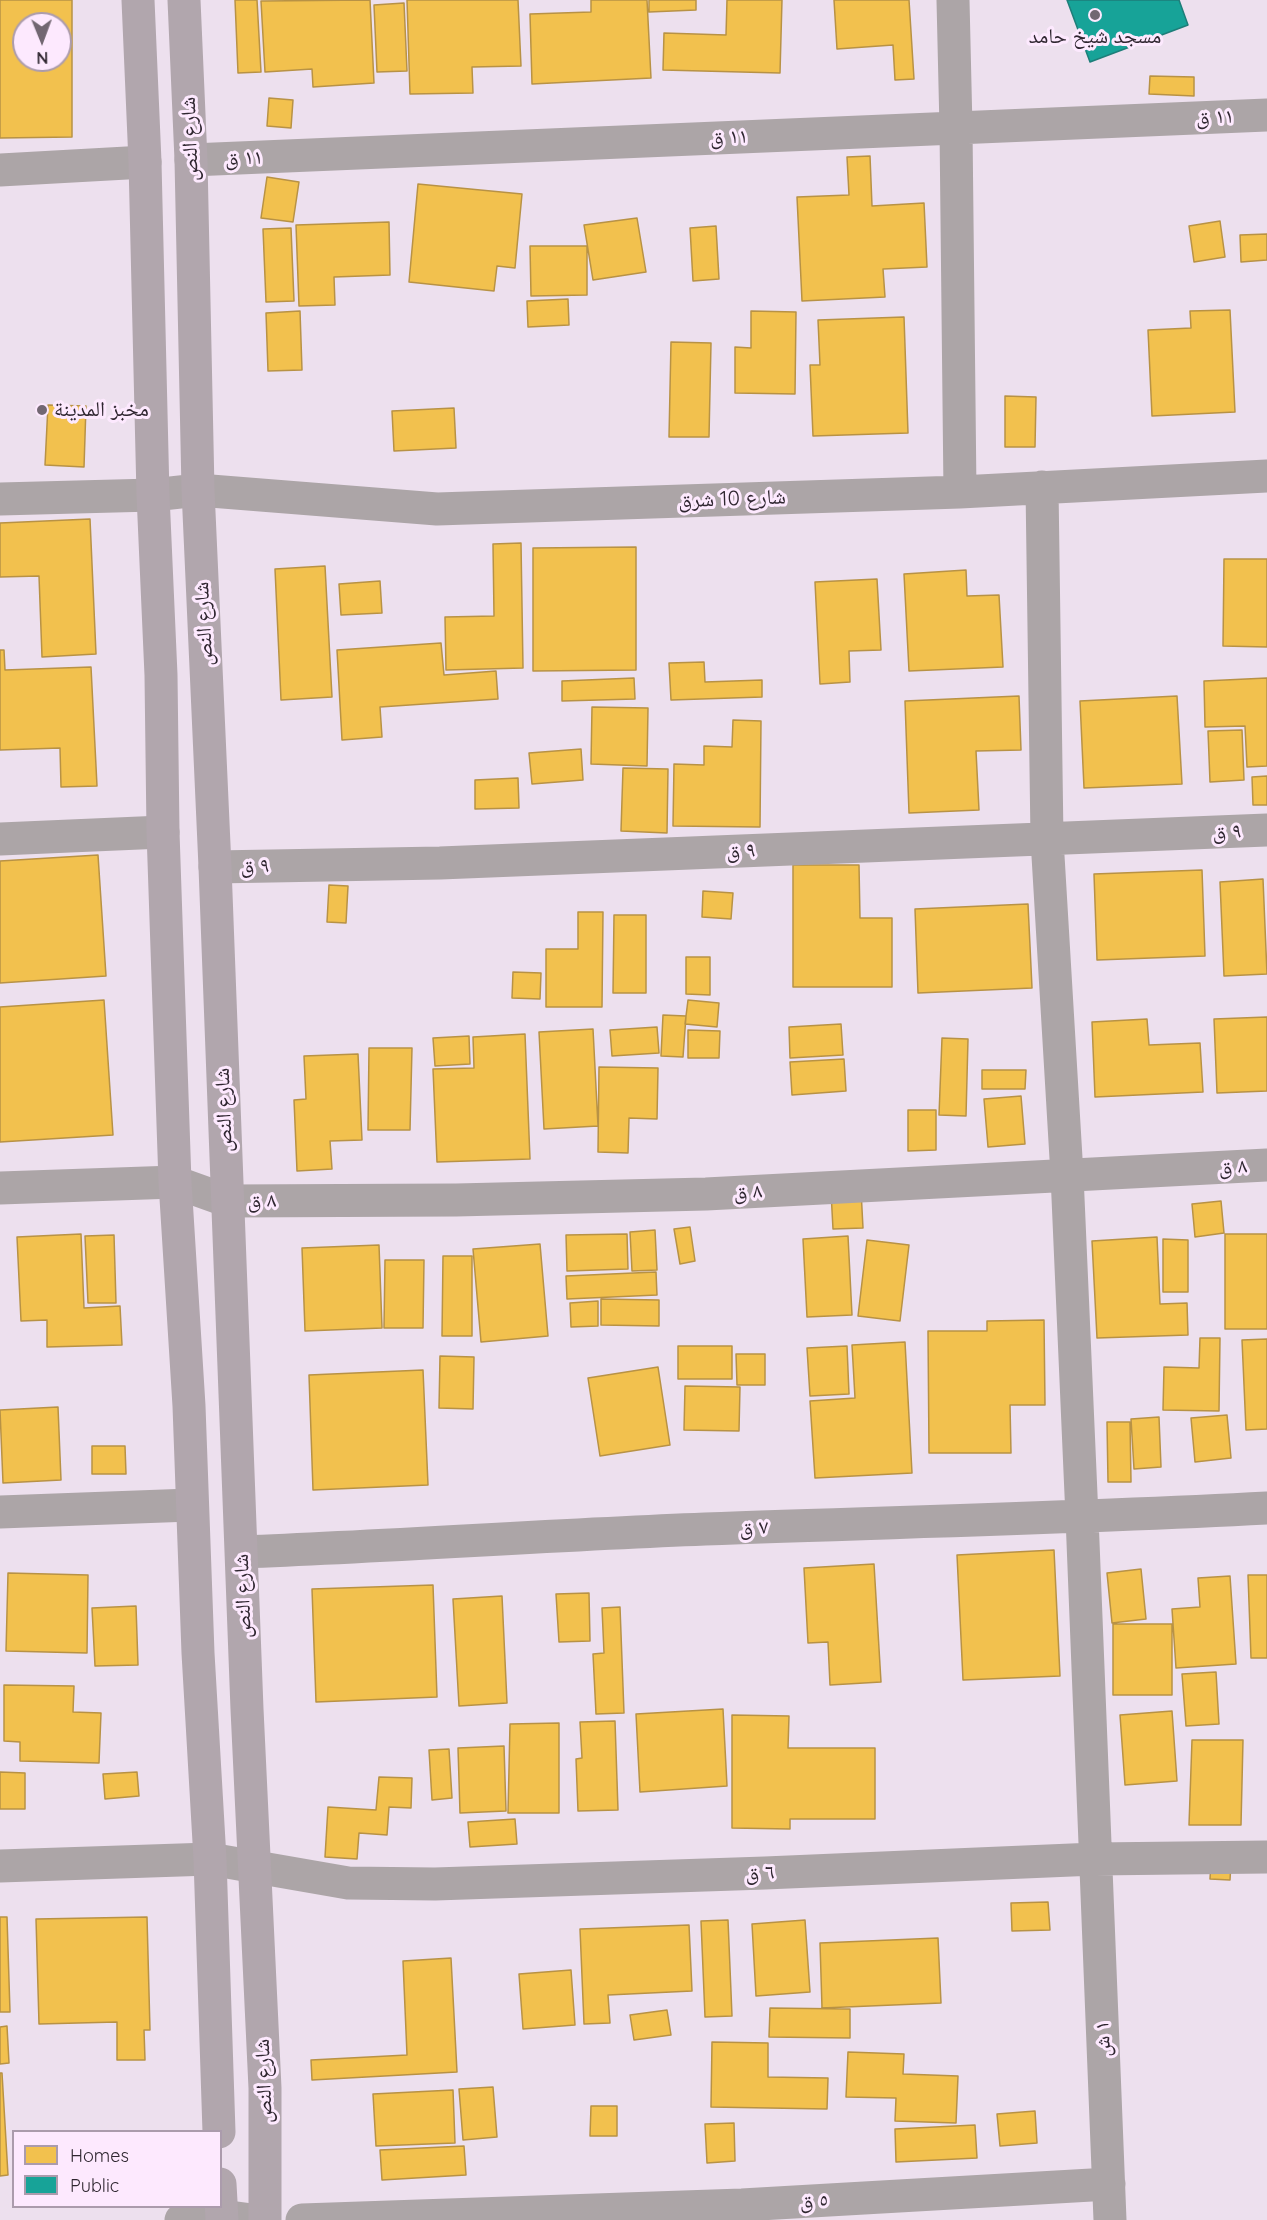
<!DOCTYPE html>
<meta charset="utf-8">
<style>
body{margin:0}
#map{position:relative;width:1267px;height:2220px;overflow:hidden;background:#ede0ee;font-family:Quicksand,sans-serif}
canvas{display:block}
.legend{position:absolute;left:12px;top:2130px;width:210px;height:78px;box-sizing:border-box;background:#fde9fe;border:2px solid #ab9bac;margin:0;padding:8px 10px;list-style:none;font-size:18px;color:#2f2630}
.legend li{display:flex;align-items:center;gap:12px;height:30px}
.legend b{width:30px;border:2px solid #ab9bac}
.north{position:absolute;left:12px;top:12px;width:60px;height:60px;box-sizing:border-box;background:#fde9fe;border:2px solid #ab9bac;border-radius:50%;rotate:179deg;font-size:16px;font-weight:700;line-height:24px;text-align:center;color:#2f2630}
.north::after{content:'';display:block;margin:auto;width:21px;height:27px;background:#726772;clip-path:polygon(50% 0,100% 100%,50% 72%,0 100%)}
</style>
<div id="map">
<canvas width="1267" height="2220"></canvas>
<ul class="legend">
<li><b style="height:16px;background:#f2c14e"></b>Homes</li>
<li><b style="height:16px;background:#17a398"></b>Public</li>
</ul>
<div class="north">N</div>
</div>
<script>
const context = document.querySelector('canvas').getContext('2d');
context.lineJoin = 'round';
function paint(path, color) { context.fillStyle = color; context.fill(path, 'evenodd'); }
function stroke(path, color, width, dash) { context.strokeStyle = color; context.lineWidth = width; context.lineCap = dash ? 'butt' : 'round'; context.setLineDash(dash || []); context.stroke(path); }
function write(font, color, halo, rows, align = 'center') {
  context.font = font + ' Quicksand,"Noto Naskh Arabic",sans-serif'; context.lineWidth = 6; context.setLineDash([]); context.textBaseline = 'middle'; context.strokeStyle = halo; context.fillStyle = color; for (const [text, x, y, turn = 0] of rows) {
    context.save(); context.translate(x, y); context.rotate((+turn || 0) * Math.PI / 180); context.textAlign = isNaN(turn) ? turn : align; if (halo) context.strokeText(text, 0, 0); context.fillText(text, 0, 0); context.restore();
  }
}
const homes = new Path2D(`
 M 0,0 L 72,0 L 72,137 L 0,138 ZM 24,24 L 60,24 L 60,60 L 24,60 Z
 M 235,0 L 257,0 L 261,72 L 238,73 Z
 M 370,0 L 374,83 L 313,87 L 312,69 L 265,72 L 261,1 Z
 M 407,0 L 518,0 L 521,66 L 472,67 L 473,93 L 410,94 Z
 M 591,0 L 647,0 L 651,78 L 532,84 L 530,14 L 591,12 Z
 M 649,0 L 696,0 L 696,10 L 649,12 Z
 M 727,0 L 782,0 L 780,73 L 663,70 L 664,33 L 726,35 Z
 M 834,0 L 909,0 L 914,79 L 895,80 L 893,45 L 837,49 Z
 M 404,3 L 407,71 L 377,72 L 374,5 Z
 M 1150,76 L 1194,77 L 1194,96 L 1149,94 Z
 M 269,98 L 293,100 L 291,128 L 267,126 Z
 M 870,156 L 872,206 L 924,203 L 927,267 L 883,269 L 885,297 L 802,301 L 797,197 L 849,195 L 847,157 Z
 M 267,177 L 299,182 L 293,222 L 261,218 Z
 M 418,184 L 522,194 L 515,268 L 497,266 L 494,291 L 409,282 Z
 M 637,218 L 646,272 L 593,280 L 584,225 Z
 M 1220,221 L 1225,257 L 1194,262 L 1189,226 Z
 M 389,222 L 390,275 L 334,277 L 335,305 L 299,306 L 296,225 Z
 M 716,226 L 719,279 L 693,281 L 690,228 Z
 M 291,228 L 294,301 L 266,302 L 263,229 Z
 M 1267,234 L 1267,260 L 1241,262 L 1240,235 Z
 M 530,246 L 587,246 L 587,295 L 531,296 Z
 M 568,299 L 569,325 L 528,327 L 527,301 Z
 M 1230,310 L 1235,412 L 1152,416 L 1148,330 L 1191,328 L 1190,311 Z
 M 300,311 L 302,370 L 268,371 L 266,313 Z
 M 751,311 L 796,312 L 795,394 L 735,393 L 735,347 L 751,348 Z
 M 904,317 L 908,433 L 813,436 L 810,365 L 820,365 L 818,320 Z
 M 671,342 L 711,343 L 709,437 L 669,437 Z
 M 1005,396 L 1036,397 L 1035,447 L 1005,447 Z
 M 48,405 L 86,406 L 84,467 L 45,465 Z
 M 454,408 L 456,448 L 394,451 L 392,411 Z
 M 90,519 L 96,654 L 42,657 L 39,576 L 0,577 L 0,523 Z
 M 521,543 L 523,668 L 446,670 L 445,617 L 494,616 L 493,544 Z
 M 636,547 L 636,670 L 533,671 L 533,548 Z
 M 1224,559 L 1267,559 L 1267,647 L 1223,646 Z
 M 325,566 L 332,697 L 281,700 L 275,569 Z
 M 966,570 L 967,596 L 999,595 L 1003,667 L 909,671 L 904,574 Z
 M 877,579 L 881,650 L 849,651 L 850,682 L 820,684 L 815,582 Z
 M 380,581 L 382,613 L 341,615 L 339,584 Z
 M 441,643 L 444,675 L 496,671 L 498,699 L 380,707 L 382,737 L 342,740 L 337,650 Z
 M 0,650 L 4,650 L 5,670 L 91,667 L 97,786 L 61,787 L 60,748 L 0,750 Z
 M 704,662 L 705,682 L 762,680 L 762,697 L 671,700 L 669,663 Z
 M 634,678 L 635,699 L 562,701 L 562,681 Z
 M 1267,678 L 1267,766 L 1247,767 L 1245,726 L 1205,727 L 1204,681 Z
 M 1019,696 L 1021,750 L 976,751 L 979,810 L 909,813 L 905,701 Z
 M 1177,696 L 1182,784 L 1084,788 L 1080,701 Z
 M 592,707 L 648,708 L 647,766 L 591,764 Z
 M 733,720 L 761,721 L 760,827 L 673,826 L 674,764 L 704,765 L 704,746 L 732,747 Z
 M 1242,730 L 1244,780 L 1210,782 L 1208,731 Z
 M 581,749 L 583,780 L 532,784 L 529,753 Z
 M 623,768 L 668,769 L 667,833 L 621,831 Z
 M 1267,776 L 1267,805 L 1253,805 L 1252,777 Z
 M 518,778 L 519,808 L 475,809 L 475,780 Z
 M 98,855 L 106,976 L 0,983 L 0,861 Z
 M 793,865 L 859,865 L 860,918 L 892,918 L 892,987 L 793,987 Z
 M 1202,870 L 1205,956 L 1097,960 L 1094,874 Z
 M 1263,879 L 1267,974 L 1224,976 L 1220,882 Z
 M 329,885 L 348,886 L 346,923 L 327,922 Z
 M 703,891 L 733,893 L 731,919 L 702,917 Z
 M 1028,904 L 1032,988 L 918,993 L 915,909 Z
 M 578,912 L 603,912 L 602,1007 L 546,1007 L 546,949 L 578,949 Z
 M 614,915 L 646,915 L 646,993 L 613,993 Z
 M 686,957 L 710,957 L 710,995 L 686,994 Z
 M 513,972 L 541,973 L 540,999 L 512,998 Z
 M 104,1000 L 113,1135 L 0,1142 L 0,1007 Z
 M 688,1000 L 719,1003 L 717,1027 L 685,1024 Z
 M 663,1015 L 686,1016 L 683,1057 L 661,1056 Z
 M 1267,1017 L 1267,1091 L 1217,1093 L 1214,1019 Z
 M 1147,1019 L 1149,1045 L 1200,1043 L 1203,1092 L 1095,1097 L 1092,1022 Z
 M 841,1024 L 843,1055 L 790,1058 L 789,1027 Z
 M 657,1027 L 659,1053 L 612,1056 L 610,1030 Z
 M 593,1029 L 598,1126 L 544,1129 L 539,1032 Z
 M 688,1030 L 720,1031 L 719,1058 L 688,1058 Z
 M 525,1034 L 530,1159 L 437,1162 L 433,1069 L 474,1068 L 473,1037 Z
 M 469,1036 L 470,1064 L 435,1066 L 433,1038 Z
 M 942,1038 L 968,1039 L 966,1116 L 939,1115 Z
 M 369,1048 L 412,1048 L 410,1130 L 368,1130 Z
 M 358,1054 L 362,1140 L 330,1141 L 332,1169 L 297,1171 L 294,1100 L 306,1099 L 304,1056 Z
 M 844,1059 L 846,1091 L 792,1095 L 790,1062 Z
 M 599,1067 L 658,1068 L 657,1119 L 629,1118 L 628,1153 L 598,1152 Z
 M 982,1070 L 1026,1070 L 1025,1089 L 982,1089 Z
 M 1021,1096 L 1025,1144 L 988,1147 L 984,1099 Z
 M 908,1110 L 936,1110 L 936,1150 L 908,1151 Z
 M 861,1190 L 863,1228 L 833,1229 L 831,1192 Z
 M 1221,1201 L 1224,1233 L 1195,1237 L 1192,1204 Z
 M 690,1227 L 695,1261 L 680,1264 L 674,1229 Z
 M 655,1230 L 657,1270 L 632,1271 L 630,1232 Z
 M 81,1234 L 84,1308 L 120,1306 L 122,1345 L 47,1347 L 47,1320 L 21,1321 L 17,1237 Z
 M 627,1234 L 628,1269 L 567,1271 L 566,1235 Z
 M 1225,1234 L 1267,1234 L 1267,1329 L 1225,1329 Z
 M 114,1235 L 116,1303 L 88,1303 L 85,1236 Z
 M 848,1236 L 852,1315 L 807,1317 L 803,1239 Z
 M 1157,1237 L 1160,1304 L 1187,1303 L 1188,1335 L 1097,1338 L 1092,1241 Z
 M 1163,1239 L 1188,1240 L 1188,1292 L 1163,1292 Z
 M 867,1240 L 909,1245 L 900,1321 L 858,1316 Z
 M 540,1244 L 548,1336 L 481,1342 L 473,1249 Z
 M 379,1245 L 382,1328 L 305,1331 L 302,1248 Z
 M 443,1256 L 472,1256 L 472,1336 L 442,1336 Z
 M 385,1260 L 424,1260 L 423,1328 L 384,1328 Z
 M 656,1272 L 657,1295 L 567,1299 L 566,1276 Z
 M 601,1299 L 659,1300 L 659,1326 L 601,1325 Z
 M 598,1301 L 598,1326 L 571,1327 L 570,1303 Z
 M 1044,1320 L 1045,1405 L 1010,1405 L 1011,1453 L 929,1453 L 928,1331 L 987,1331 L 987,1321 Z
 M 1200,1338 L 1220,1338 L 1219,1411 L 1163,1410 L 1164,1367 L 1199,1368 Z
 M 1267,1339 L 1267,1429 L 1246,1430 L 1242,1340 Z
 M 905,1342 L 912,1473 L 815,1478 L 810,1401 L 855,1398 L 852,1345 Z
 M 678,1346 L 732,1346 L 732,1379 L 678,1379 Z
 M 847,1346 L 849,1394 L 810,1396 L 807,1348 Z
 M 736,1354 L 765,1354 L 765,1385 L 737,1385 Z
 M 440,1356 L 474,1357 L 473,1409 L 439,1408 Z
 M 658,1367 L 670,1445 L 600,1456 L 588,1378 Z
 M 423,1370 L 428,1485 L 313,1490 L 309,1375 Z
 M 685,1386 L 740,1387 L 739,1431 L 684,1430 Z
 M 58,1407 L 61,1480 L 3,1483 L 0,1410 Z
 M 1227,1415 L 1231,1458 L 1195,1462 L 1191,1418 Z
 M 1159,1417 L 1161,1467 L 1134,1469 L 1131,1419 Z
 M 1107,1422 L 1130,1422 L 1131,1482 L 1108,1482 Z
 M 92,1446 L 125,1446 L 126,1474 L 92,1474 Z
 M 1054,1550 L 1060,1676 L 963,1680 L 957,1555 Z
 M 874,1564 L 881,1682 L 830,1685 L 828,1642 L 808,1643 L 804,1568 Z
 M 1141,1569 L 1146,1619 L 1112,1623 L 1107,1573 Z
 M 8,1573 L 88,1575 L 87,1653 L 6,1651 Z
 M 1248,1575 L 1267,1575 L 1267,1658 L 1251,1658 Z
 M 1230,1576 L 1236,1664 L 1176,1668 L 1172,1609 L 1200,1607 L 1198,1578 Z
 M 433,1585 L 437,1697 L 316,1702 L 312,1589 Z
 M 589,1593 L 590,1641 L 559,1642 L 556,1594 Z
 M 502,1596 L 507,1703 L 459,1706 L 453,1599 Z
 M 136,1606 L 138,1665 L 95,1666 L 92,1608 Z
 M 620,1607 L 624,1713 L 596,1714 L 593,1654 L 604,1653 L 602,1608 Z
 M 1113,1624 L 1172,1624 L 1172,1695 L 1113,1695 Z
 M 1216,1672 L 1219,1724 L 1186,1726 L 1182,1674 Z
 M 4,1685 L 74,1686 L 73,1712 L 101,1713 L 99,1763 L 20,1761 L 20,1742 L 4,1741 Z
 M 723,1709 L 727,1786 L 640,1792 L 636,1714 Z
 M 1172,1711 L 1177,1781 L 1125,1785 L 1120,1715 Z
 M 732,1715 L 789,1716 L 788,1748 L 875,1748 L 875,1819 L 790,1819 L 790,1829 L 732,1828 Z
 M 615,1721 L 618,1810 L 578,1811 L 576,1759 L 582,1758 L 580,1722 Z
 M 559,1723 L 559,1813 L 508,1813 L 510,1724 Z
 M 1192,1740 L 1243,1740 L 1241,1825 L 1189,1825 Z
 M 504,1746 L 506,1811 L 460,1813 L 458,1748 Z
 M 449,1749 L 452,1798 L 432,1800 L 429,1750 Z
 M 0,1772 L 25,1773 L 25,1809 L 0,1809 Z
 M 137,1772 L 139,1796 L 105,1799 L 103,1774 Z
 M 379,1777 L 412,1778 L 411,1808 L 389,1807 L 387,1835 L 359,1833 L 357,1859 L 325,1857 L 328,1807 L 376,1810 Z
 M 515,1819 L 517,1844 L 470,1847 L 468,1822 Z
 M 1212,1846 L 1232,1846 L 1230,1880 L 1210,1879 Z
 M 1048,1902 L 1050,1930 L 1012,1931 L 1011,1903 Z
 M 0,1917 L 7,1917 L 10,2012 L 0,2012 Z
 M 147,1917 L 150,2030 L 144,2030 L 145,2060 L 117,2060 L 117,2022 L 39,2024 L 36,1919 Z
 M 728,1920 L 732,2016 L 705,2017 L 701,1921 Z
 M 805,1920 L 810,1992 L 756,1996 L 752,1924 Z
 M 689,1925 L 692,1991 L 608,1995 L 610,2023 L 584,2024 L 580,1929 Z
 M 938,1938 L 941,2003 L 822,2008 L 820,1943 Z
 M 451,1958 L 457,2072 L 312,2080 L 311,2060 L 407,2055 L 403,1961 Z
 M 571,1970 L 575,2025 L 523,2029 L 519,1974 Z
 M 770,2008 L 850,2009 L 850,2038 L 769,2037 Z
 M 667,2010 L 671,2035 L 634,2040 L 630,2015 Z
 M 7,2026 L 9,2063 L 0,2064 L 0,2027 Z
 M 712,2042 L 768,2043 L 768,2077 L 828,2078 L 827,2109 L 711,2107 Z
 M 848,2052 L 904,2054 L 903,2074 L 958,2076 L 956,2123 L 895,2121 L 896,2098 L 846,2097 Z
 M 0,2073 L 2,2073 L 8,2175 L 0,2176 Z
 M 493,2087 L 497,2137 L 463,2140 L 459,2089 Z
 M 453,2090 L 455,2143 L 376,2146 L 373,2094 Z
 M 591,2106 L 617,2106 L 617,2136 L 590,2136 Z
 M 1035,2111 L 1037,2143 L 1000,2146 L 997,2114 Z
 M 734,2123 L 735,2161 L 707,2163 L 705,2124 Z
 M 975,2125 L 977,2158 L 896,2162 L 895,2129 Z
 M 464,2146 L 466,2175 L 382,2180 L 380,2150 Z`);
paint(homes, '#f2c14e');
stroke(homes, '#b89245', 1.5);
const public = new Path2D(`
 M 1067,0 L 1179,0 L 1188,25 L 1090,62 Z`);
paint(public, '#17a398');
stroke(public, '#1e7e79', 1.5);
stroke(new Path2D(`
 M 953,0 L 956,128 L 960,492
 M 191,160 L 1267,115
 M 0,170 L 145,162
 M 1042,487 L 1047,839 L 1067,1175 L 1082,1517 L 1110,2220
 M 0,499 L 153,495 L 198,490 L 437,509 L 960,492 L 1267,476
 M 0,839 L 163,832
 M 215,867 L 440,863 L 1267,830
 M 0,1188 L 175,1182 L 228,1201 L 456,1200 L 706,1194 L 1267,1165
 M 0,1512 L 191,1505
 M 242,1552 C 396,1546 551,1535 705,1529 C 892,1522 1080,1518 1267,1508
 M 0,1866 L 210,1859 L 348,1883 L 435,1884 L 765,1873 L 1095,1859 L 1267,1857
 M 181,2220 L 222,2216 L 252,2220
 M 302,2220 L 742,2205 L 1109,2184`), '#aca5a7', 33);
stroke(new Path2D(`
 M 138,0 L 145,162 L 153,495 L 161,675 L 163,832 L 175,1182 L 189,1406 L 198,1653 L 210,1859 L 219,2132
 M 184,0 L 191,160 L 198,490 L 215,867 L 247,1709 L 265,2088 L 265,2220
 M 220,2184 L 222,2220`), '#b1a6ad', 33);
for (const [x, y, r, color] of [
 [1095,15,6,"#726772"],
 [42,410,6,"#726772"]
]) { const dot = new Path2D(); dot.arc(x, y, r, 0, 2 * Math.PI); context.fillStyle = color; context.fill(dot); stroke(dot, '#fde9fe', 2); }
write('21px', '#2f2630', '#fde9fe', [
 ["مسجد شيخ حامد",1095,37],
 ["مخبز المدينة",54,410,"left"]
]);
write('21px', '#2f2630', '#fde9fe', [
 ["١١ ق",1215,117,-2],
 ["١١ ق",729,137,-2],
 ["شارع النص",190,139,-92],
 ["١١ ق",244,158,-2],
 ["شارع 10 شرق",732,499,-2],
 ["شارع النص",204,624,-93],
 ["٩ ق",1227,832,-2],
 ["٩ ق",741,851,-2],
 ["٩ ق",255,866,-1],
 ["شارع النص",224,1110,-92],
 ["٨ ق",1233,1167,-3],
 ["٨ ق",748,1192,-3],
 ["٨ ق",262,1201],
 ["٧ ق",754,1528,-2],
 ["شارع النص",243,1596,-92],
 ["٦ ق",760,1873,-2],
 ["١ ش",1103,2039,-93],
 ["شارع النص",264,2081,-92],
 ["٥ ق",814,2201,-3]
]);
</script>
